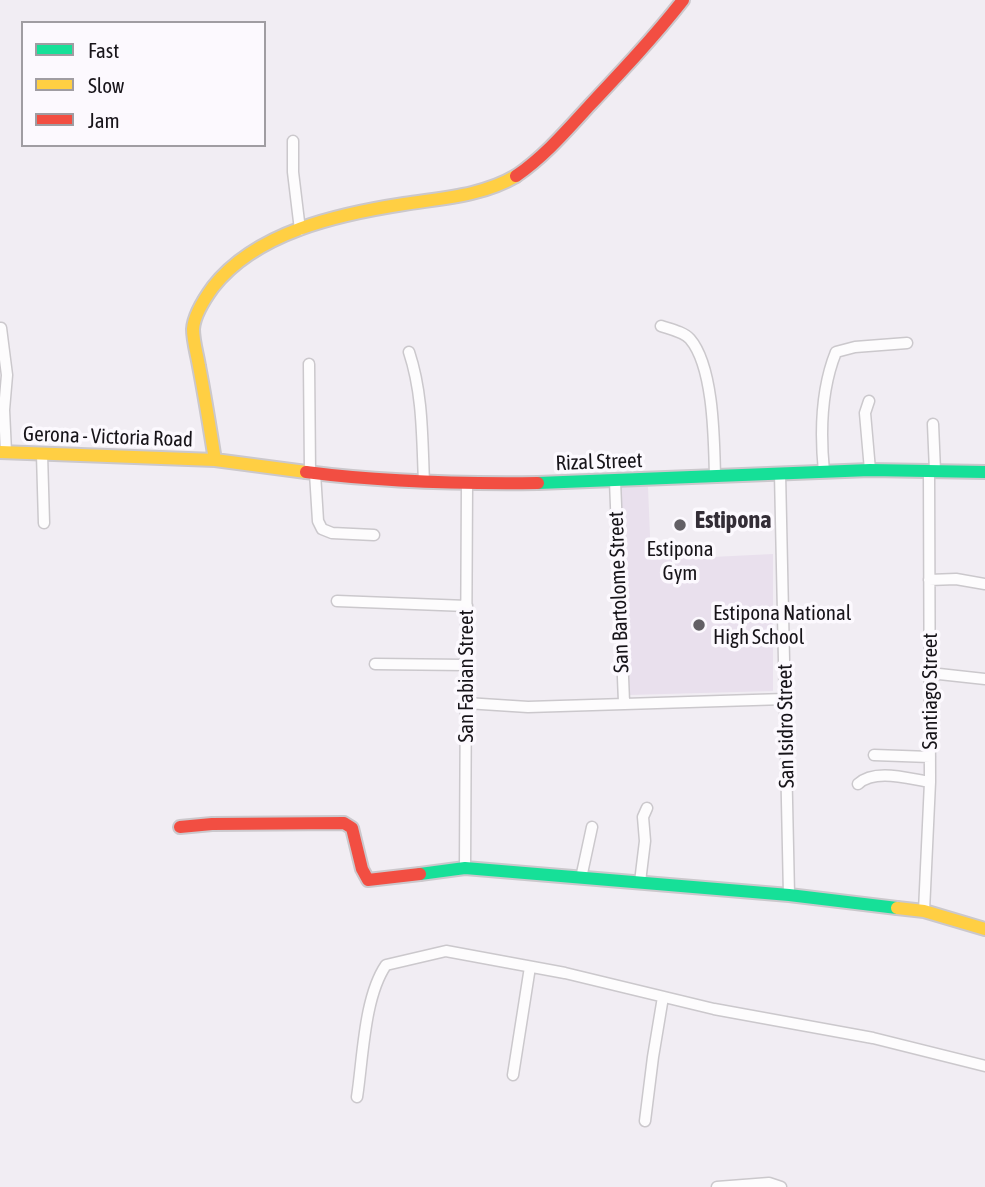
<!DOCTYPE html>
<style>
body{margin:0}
#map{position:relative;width:985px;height:1187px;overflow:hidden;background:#f1edf3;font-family:"Asap Condensed",sans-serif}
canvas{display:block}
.legend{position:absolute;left:21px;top:21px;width:245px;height:126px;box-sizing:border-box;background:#fcf9fe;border:2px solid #a09da2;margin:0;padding:9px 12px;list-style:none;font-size:21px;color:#171419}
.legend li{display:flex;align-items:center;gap:14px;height:35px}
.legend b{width:35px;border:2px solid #a09da2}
</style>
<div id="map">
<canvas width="985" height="1187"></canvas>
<ul class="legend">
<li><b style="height:9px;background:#16e098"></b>Fast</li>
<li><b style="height:9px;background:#ffcf43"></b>Slow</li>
<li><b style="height:9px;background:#f24e42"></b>Jam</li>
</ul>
</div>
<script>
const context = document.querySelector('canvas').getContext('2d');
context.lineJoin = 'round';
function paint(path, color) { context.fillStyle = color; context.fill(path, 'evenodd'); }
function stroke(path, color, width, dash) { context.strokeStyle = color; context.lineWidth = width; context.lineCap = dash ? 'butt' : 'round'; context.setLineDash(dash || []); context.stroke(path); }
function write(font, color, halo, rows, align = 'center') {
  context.font = font + ' "Asap Condensed",sans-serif'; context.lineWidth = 7; context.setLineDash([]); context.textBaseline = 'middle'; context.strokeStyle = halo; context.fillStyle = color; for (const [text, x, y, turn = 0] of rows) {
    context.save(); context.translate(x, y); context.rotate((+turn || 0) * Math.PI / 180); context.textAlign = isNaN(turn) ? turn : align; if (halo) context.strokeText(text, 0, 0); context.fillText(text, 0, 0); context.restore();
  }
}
paint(new Path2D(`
 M 621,487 L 648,487 L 651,560 L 773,554 L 773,691 L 629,695 Z`), '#e9e0ed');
const street = new Path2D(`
 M 293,141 L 293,172 L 300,230
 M 661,326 C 670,329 684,332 690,339 C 714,367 714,441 715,476
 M 1,328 L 7,375 L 4,410 L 6,452
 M 409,352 C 423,394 422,438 424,482
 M 309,364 L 310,472
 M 869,401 L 865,413 L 870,470
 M 933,424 L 935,471
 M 42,454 L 44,523
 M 824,472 C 820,432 821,389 836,352 L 855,347 L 907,343
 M 315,473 L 318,521 L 322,529 L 332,533 L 374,535
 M 780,473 L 789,895
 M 615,481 L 624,702
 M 929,580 L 956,579 L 985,584
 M 337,601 L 467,606
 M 375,664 L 466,665
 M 930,673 L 985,679
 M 466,703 L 528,707 L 785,699
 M 874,755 L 930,757
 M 858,784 C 875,768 909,779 930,782
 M 465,868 L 467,484
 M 581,878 L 592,827
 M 640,882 L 645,841 L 643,817 L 647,808
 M 924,911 L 930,782 L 929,471
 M 513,1075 L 530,967
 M 357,1097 C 363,1058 364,997 386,965 L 446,951 L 565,973 L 714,1009 L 873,1038 L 985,1066
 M 645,1121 L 653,1057 L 663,997
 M 717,1187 L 769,1183 L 781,1187`);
const fast = new Path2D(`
 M 538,483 L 870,470 L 985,472
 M 420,874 L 465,868 L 789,895 L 897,908`);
const slow = new Path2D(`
 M 0,452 L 215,460 L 306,472
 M 215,460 C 210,429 205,397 199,366 C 197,354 193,341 193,329 C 194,315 205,298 213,287 C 256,232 339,214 404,204 C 442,198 482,196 516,176
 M 897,908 L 924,911 L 985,929`);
const jam = new Path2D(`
 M 516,176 C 545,156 567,130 590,105 C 622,71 654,37 683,0
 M 306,472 C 383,482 461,484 538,483
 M 180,827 L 212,824 L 344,823 L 352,828 L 362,869 L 368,880 L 420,874`);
stroke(street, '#cbc8cc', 13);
stroke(fast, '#cbc8cc', 16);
stroke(slow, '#cbc8cc', 16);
stroke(jam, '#cbc8cc', 16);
stroke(street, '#fdfcfd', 10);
stroke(fast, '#16e098', 12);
stroke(slow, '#ffcf43', 12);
stroke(jam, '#f24e42', 12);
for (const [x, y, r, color] of [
 [680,525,7,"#636065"],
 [699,625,7,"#636065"]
]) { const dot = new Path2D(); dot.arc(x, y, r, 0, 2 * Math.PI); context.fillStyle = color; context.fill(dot); stroke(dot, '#fcf9fe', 2.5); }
write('21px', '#171419', '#fcf9fe', [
 ["Gerona - Victoria Road",108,437,2],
 ["Rizal Street",599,462,-2],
 ["San Bartolome Street",619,592,-92],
 ["San Fabian Street",466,676,-90],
 ["Santiago Street",930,691,-90],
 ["San Isidro Street",786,726,-91]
]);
write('21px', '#171419', '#fcf9fe', [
 ["Estipona",680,549],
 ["Gym",680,573],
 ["Estipona National",713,613,"left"],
 ["High School",713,637,"left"]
]);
write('bold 24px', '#332d36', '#fcf9fe', [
 ["Estipona",733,520]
]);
</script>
